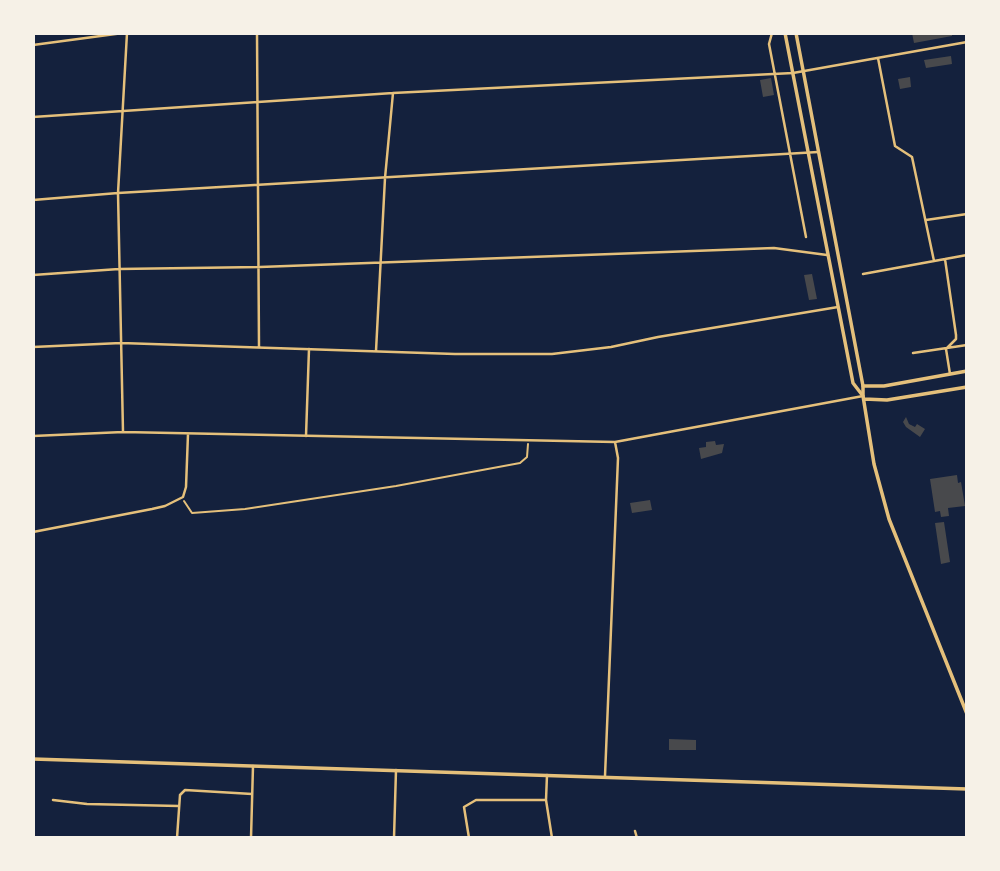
<!DOCTYPE html>
<style>
body{margin:0}
#map{position:relative;width:1000px;height:871px;overflow:hidden;background:#14213d;font-family:Overpass,sans-serif}
canvas{display:block}
.frame{position:absolute;inset:0;border:35px solid #f6f1e7;pointer-events:none}
</style>
<div id="map">
<canvas width="1000" height="871"></canvas>
<div class="frame"></div>
</div>
<script>
const context = document.querySelector('canvas').getContext('2d');
context.lineJoin = 'round';
function paint(path, color) { context.fillStyle = color; context.fill(path, 'evenodd'); }
function stroke(path, color, width, dash) { context.strokeStyle = color; context.lineWidth = width; context.lineCap = dash ? 'butt' : 'round'; context.setLineDash(dash || []); context.stroke(path); }
paint(new Path2D(`
 M 912,33 L 952,33 L 952,36 L 914,43 Z
 M 951,56 L 952,64 L 926,68 L 924,60 Z
 M 910,77 L 911,87 L 900,89 L 898,79 Z
 M 771,78 L 774,95 L 763,97 L 760,80 Z
 M 812,274 L 817,299 L 809,300 L 804,275 Z
 M 906,417 L 909,424 L 915,427 L 917,424 L 925,429 L 920,437 L 906,427 L 903,422 Z
 M 715,441 L 716,445 L 724,444 L 722,453 L 701,459 L 699,448 L 706,447 L 706,442 Z
 M 957,475 L 958,483 L 961,482 L 965,506 L 948,508 L 949,516 L 941,517 L 940,511 L 935,512 L 930,479 Z
 M 650,500 L 652,510 L 632,513 L 630,503 Z
 M 944,522 L 950,562 L 941,564 L 935,523 Z
 M 669,739 L 696,740 L 696,750 L 669,750 Z`), '#48494c');
stroke(new Path2D(`
 M 184,501 L 192,513 L 245,509 L 396,486 L 520,463 L 527,457 L 528,444`), '#e5c07b', 2);
stroke(new Path2D(`
 M 257,33 L 259,347
 M 772,33 L 769,44 L 806,237
 M 33,45 L 123,33
 M 878,58 L 895,146 L 912,157 L 934,261
 M 33,117 L 393,93 L 793,73 L 967,42
 M 33,200 L 118,193 L 818,152
 M 926,220 L 967,214
 M 945,259 L 956,335 L 956,339 L 946,349 L 950,374
 M 863,274 L 967,255
 M 33,275 L 119,269 L 260,267 L 774,248 L 827,255
 M 33,347 L 121,343 L 455,354 L 552,354 L 611,347 L 658,337 L 838,307
 M 376,351 L 385,178 L 393,93
 M 913,353 L 967,345
 M 123,432 L 118,193 L 127,33
 M 33,436 L 123,432 L 615,442 L 863,396
 M 306,436 L 309,349
 M 33,532 L 152,509 L 165,506 L 183,497 L 186,487 L 188,434
 M 547,775 L 546,800 L 552,838
 M 605,776 L 618,458 L 615,442
 M 53,800 L 87,804 L 179,806
 M 635,831 L 637,838
 M 177,838 L 180,795 L 185,790 L 252,794
 M 251,838 L 253,766
 M 394,838 L 396,770
 M 469,838 L 464,807 L 476,800 L 546,800`), '#e5c07b', 2.5);
stroke(new Path2D(`
 M 785,33 L 853,383 L 863,396
 M 796,33 L 863,386`), '#e5c07b', 3.5);
stroke(new Path2D(`
 M 967,371 L 884,386 L 863,386 L 863,396 L 874,464 L 889,519 L 967,714
 M 864,399 L 887,400 L 967,387
 M 33,759 L 967,789`), '#e5c07b', 3.5);
</script>
